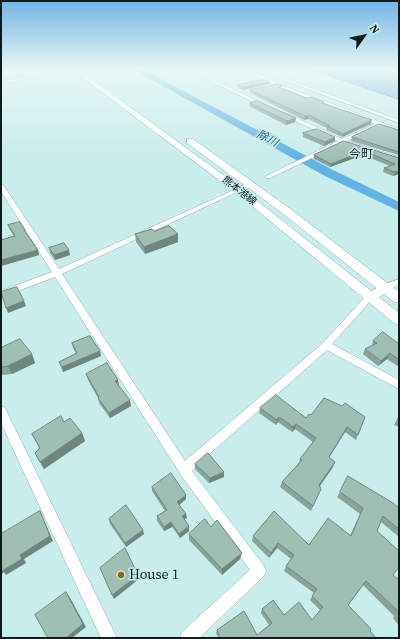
<!DOCTYPE html>
<meta charset="utf-8">
<style>
body{margin:0}
#map{position:relative;width:400px;height:639px;overflow:hidden;background:#c9edec;font-family:"Source Serif 4",serif}
canvas{display:block}
.frame{position:absolute;inset:0;border:2px solid #0f1c1b;pointer-events:none}
.north{position:absolute;left:344px;top:16px;width:40px;height:40px;-webkit-text-stroke:3px #c9edec;paint-order:stroke;rotate:57deg;font-size:11px;font-weight:700;line-height:16px;text-align:center;color:#0f1c1b}
.north::after{content:'';display:block;margin:auto;width:14px;height:18px;background:#0f1c1b;clip-path:polygon(50% 0,100% 100%,50% 72%,0 100%)}
</style>
<div id="map">
<canvas width="400" height="639"></canvas>
<div class="frame"></div>
<div class="north">N</div>
</div>
<script>
const context = document.querySelector('canvas').getContext('2d');
context.lineJoin = 'round';
function paint(path, color) { context.fillStyle = color; context.fill(path, 'evenodd'); }
function stroke(path, color, width, dash) { context.strokeStyle = color; context.lineWidth = width; context.lineCap = dash ? 'butt' : 'round'; context.setLineDash(dash || []); context.stroke(path); }
function write(font, color, halo, rows, align = 'center') {
  context.font = font + ' "Source Serif 4","Noto Sans JP",serif'; context.lineWidth = 3; context.setLineDash([]); context.textBaseline = 'middle'; context.strokeStyle = halo; context.fillStyle = color; for (const [text, x, y, turn = 0] of rows) {
    context.save(); context.translate(x, y); context.rotate((+turn || 0) * Math.PI / 180); context.textAlign = isNaN(turn) ? turn : align; if (halo) context.strokeText(text, 0, 0); context.fillText(text, 0, 0); context.restore();
  }
}
const water = new Path2D(`
 M 310,69 L 382,69 L 399,74 L 399,99 Z`);
paint(water, '#5fb4e3');
stroke(water, '#4786a7', 1);
paint(new Path2D(`
 M 132,69 L 142,69 L 333,170 L 399,202 L 399,211 L 325,176 Z`), '#5fb4e3');
const street = new Path2D(`
 M 185,69 L 190,69 L 268,106 L 264,107 Z
 M 242,69 L 247,69 L 279,84 L 399,129 L 399,132 L 379,125 L 347,141 L 399,157 L 399,161 L 343,143 L 270,178 L 266,178 L 266,176 L 338,141 L 282,115 L 282,113 L 286,113 L 342,139 L 375,124 L 277,86 Z
 M 254,69 L 259,69 L 399,120 L 399,123 Z
 M 77,70 L 76,72 L 1,83 L 1,81 Z
 M 1,184 L 4,186 L 59,269 L 236,189 L 241,190 L 62,274 L 185,461 L 323,343 L 367,295 L 370,294 L 374,297 L 332,344 L 399,380 L 399,389 L 327,350 L 197,465 L 192,471 L 264,566 L 266,571 L 264,576 L 199,638 L 180,638 L 182,632 L 250,570 L 181,475 L 55,277 L 1,297 L 1,291 L 52,272 L 1,191 Z
 M 399,279 L 399,285 L 384,291 L 380,288 L 381,286 Z
 M 1,406 L 5,408 L 117,638 L 101,638 L 1,423 Z`);
const secondary = new Path2D(`
 M 250,182 L 254,184 L 253,186 L 238,192 L 234,190 Z
 M 384,284 L 388,285 L 390,288 C 385,294 374,302 366,300 L 364,297 L 366,294 Z`);
const primary = new Path2D(`
 M 71,69 L 78,69 L 241,188 L 399,313 L 399,325 L 394,323 L 235,192 Z
 M 187,139 L 193,139 L 289,208 L 399,292 L 399,303 L 394,302 L 281,212 L 187,143 Z`);
stroke(street, '#8dafae', 1);
stroke(secondary, '#8dafae', 1);
stroke(primary, '#8dafae', 1);
paint(street, '#fff');
paint(secondary, '#fff');
paint(primary, '#fff');
paint(new Path2D(`
 M 269,84 L 243,90 L 238,88 L 238,85 Z
 M 282,88 L 306,98 L 324,103 L 371,124 L 342,137 L 326,130 L 327,128 L 308,119 L 304,120 L 250,93 L 250,90 Z
 M 250,103 L 296,118 L 295,122 L 286,125 L 249,106 Z
 M 399,130 L 399,155 L 351,141 L 352,137 Z
 M 303,133 L 335,141 L 324,146 L 303,137 Z
 M 344,141 L 399,158 L 399,174 L 393,176 L 383,172 L 384,168 L 390,166 L 363,155 L 330,167 L 314,159 L 314,155 Z
 M 8,225 L 25,230 L 26,234 L 39,255 L 1,266 L 1,240 L 14,236 L 10,230 Z
 M 154,231 L 178,234 L 178,242 L 145,254 L 136,242 L 135,234 Z
 M 49,248 L 70,255 L 55,260 L 50,253 Z
 M 373,341 L 399,344 L 399,367 L 387,359 L 378,366 L 363,354 L 365,349 L 372,346 Z
 M 72,343 L 100,351 L 101,356 L 63,372 L 59,362 L 76,353 L 73,348 Z
 M 1,348 L 32,354 L 35,363 L 12,374 L 1,375 Z
 M 86,374 L 119,386 L 131,406 L 110,418 L 99,403 L 98,398 L 88,380 Z
 M 260,408 L 306,418 L 311,415 L 365,417 L 356,440 L 345,432 L 329,458 L 333,467 L 320,486 L 321,489 L 311,511 L 280,487 L 282,482 L 299,463 L 300,459 L 313,442 L 295,429 L 292,432 L 278,422 L 276,425 L 259,413 Z
 M 399,415 L 399,427 L 394,425 Z
 M 64,422 L 82,433 L 85,441 L 44,469 L 35,453 L 39,448 L 32,434 Z
 M 195,464 L 224,477 L 209,483 L 195,469 Z
 M 152,487 L 186,499 L 179,505 L 186,514 L 187,518 L 184,519 L 189,531 L 180,538 L 172,527 L 164,531 L 157,521 L 157,516 L 165,511 L 152,491 Z
 M 340,492 L 399,508 L 399,537 L 381,522 L 377,531 L 393,575 L 399,580 L 399,626 L 393,618 L 394,616 L 363,585 L 348,605 L 370,631 L 376,638 L 219,638 L 216,633 L 217,630 L 257,635 L 269,625 L 261,613 L 262,609 L 284,615 L 312,620 L 320,610 L 310,600 L 314,593 L 284,571 L 286,566 L 291,559 L 277,548 L 269,558 L 252,541 L 253,536 L 309,545 L 350,536 L 360,514 L 337,497 Z
 M 109,519 L 144,534 L 126,547 L 110,524 Z
 M 211,527 L 240,559 L 222,575 L 189,540 L 189,534 Z`), '#89a39b');
paint(new Path2D(`
 M 270,82 L 269,84 L 243,90 L 243,87 Z
 M 309,115 L 308,119 L 304,120 L 305,116 Z
 M 296,118 L 295,122 L 286,125 L 287,121 Z
 M 372,120 L 371,124 L 342,137 L 343,134 Z
 M 335,137 L 335,141 L 324,146 L 325,142 Z
 M 364,151 L 363,155 L 330,167 L 331,164 Z
 M 399,171 L 399,174 L 393,176 L 395,172 Z
 M 178,234 L 178,242 L 145,254 L 144,247 Z
 M 38,250 L 39,255 L 1,266 L 1,260 Z
 M 69,250 L 70,255 L 55,260 L 54,255 Z
 M 24,301 L 26,306 L 8,313 L 6,308 Z
 M 100,351 L 101,356 L 63,372 L 62,367 Z
 M 390,353 L 387,359 L 378,366 L 381,361 Z
 M 32,354 L 35,363 L 12,374 L 8,366 Z
 M 118,380 L 119,386 L 116,387 L 115,381 Z
 M 130,400 L 131,406 L 110,418 L 109,413 Z
 M 279,417 L 278,422 L 276,425 L 277,420 Z
 M 296,424 L 295,429 L 292,432 L 293,427 Z
 M 347,427 L 345,432 L 326,462 Z
 M 82,433 L 85,441 L 44,469 L 40,462 Z
 M 335,462 L 333,467 L 317,490 L 319,485 Z
 M 224,472 L 224,477 L 209,483 L 210,478 Z
 M 186,495 L 186,499 L 177,507 L 177,502 Z
 M 40,511 L 42,516 L 53,541 L 24,559 L 26,563 L 6,575 L 4,572 L 1,575 L 1,568 L 20,555 Z
 M 186,514 L 187,518 L 182,520 L 182,516 Z
 M 171,522 L 172,527 L 164,531 L 164,527 Z
 M 189,526 L 189,531 L 180,538 L 179,534 Z
 M 143,530 L 144,534 L 126,547 L 125,543 Z
 M 278,543 L 277,548 L 269,558 L 271,553 Z
 M 242,553 L 240,559 L 222,575 L 222,569 Z
 M 138,575 L 139,579 L 114,599 L 112,595 Z
 M 66,592 L 69,596 L 86,627 L 72,638 L 66,638 Z`), '#6f857e');
const building = new Path2D(`
 M 261,80 L 266,80 L 270,82 L 243,87 L 238,85 Z
 M 278,84 L 282,86 L 278,87 L 306,98 L 311,97 L 324,102 L 322,103 L 372,120 L 343,134 L 327,126 L 330,126 L 309,115 L 305,116 L 250,90 Z
 M 257,101 L 296,118 L 287,121 L 250,103 Z
 M 379,124 L 399,130 L 399,152 L 352,137 Z
 M 317,129 L 335,137 L 325,142 L 303,133 Z
 M 344,141 L 399,158 L 399,171 L 395,172 L 384,168 L 395,164 L 364,151 L 331,164 L 314,155 Z
 M 20,222 L 25,230 L 24,230 L 38,250 L 1,260 L 1,240 L 15,236 L 8,225 Z
 M 169,226 L 178,234 L 144,247 L 135,234 L 152,229 L 154,231 Z
 M 64,243 L 69,250 L 54,255 L 49,248 Z
 M 17,287 L 24,301 L 6,308 L 1,292 Z
 M 383,332 L 399,344 L 399,360 L 390,353 L 381,361 L 365,349 L 377,343 L 373,341 Z
 M 90,336 L 100,351 L 62,367 L 59,362 L 77,353 L 72,343 Z
 M 20,339 L 32,354 L 8,366 L 1,367 L 1,348 Z
 M 107,363 L 118,380 L 115,381 L 130,400 L 109,413 L 98,398 L 99,397 L 86,374 Z
 M 276,395 L 306,418 L 309,414 L 311,415 L 324,398 L 342,406 L 345,403 L 365,417 L 358,435 L 347,427 L 329,457 L 335,462 L 319,485 L 321,489 L 313,506 L 282,482 L 302,460 L 300,459 L 316,438 L 296,424 L 293,427 L 279,417 L 277,420 L 260,408 Z
 M 61,416 L 64,422 L 70,418 L 82,433 L 40,462 L 35,453 L 40,448 L 32,434 Z
 M 208,453 L 224,472 L 210,478 L 195,464 Z
 M 171,473 L 186,495 L 177,502 L 186,514 L 182,516 L 189,526 L 179,534 L 171,522 L 164,527 L 157,516 L 167,510 L 152,487 Z
 M 348,476 L 393,503 L 399,508 L 399,529 L 383,516 L 377,531 L 399,551 L 399,567 L 393,575 L 399,580 L 399,612 L 366,581 L 348,605 L 371,629 L 370,631 L 376,638 L 220,638 L 217,630 L 244,611 L 257,635 L 272,623 L 262,609 L 273,600 L 284,615 L 299,602 L 312,620 L 323,607 L 312,596 L 317,589 L 286,566 L 294,555 L 278,543 L 271,553 L 253,536 L 274,511 L 309,545 L 328,518 L 351,536 L 363,508 L 340,492 Z
 M 126,505 L 143,530 L 125,543 L 109,519 Z
 M 40,511 L 50,536 L 20,555 L 22,559 L 2,571 L 1,568 L 1,534 Z
 M 205,519 L 211,527 L 217,520 L 242,553 L 222,569 L 189,534 Z
 M 125,548 L 138,575 L 112,595 L 100,568 Z
 M 66,592 L 83,624 L 66,638 L 48,638 L 35,615 Z`);
paint(building, '#9fbeb4');
stroke(building, '#6f857e', 1);
const sky = context.createLinearGradient(0, 0, 0, 158);
sky.addColorStop(0, '#71b4e6');
sky.addColorStop(0.44, '#e7f7f6');
sky.addColorStop(1, '#e7f7f600');
context.fillStyle = sky;
context.fillRect(0, 0, 400, 158);
for (const [x, y, r, color] of [
 [121,575,4,"#886e0d"]
]) { const dot = new Path2D(); dot.arc(x, y, r, 0, 2 * Math.PI); context.fillStyle = color; context.fill(dot); stroke(dot, '#c9edec', 1.5); }
write('10px', '#0f1c1b', '#c9edec', [
 ["熊本港線",239,191,38]
]);
write('italic 11px', '#1c5d7d', '#c9edec', [
 ["除川",267,139,28]
]);
write('12px', '#0f1c1b', '#c9edec', [
 ["今町",361,155]
]);
write('14px', '#0f1c1b', '#c9edec', [
 ["House 1",129,575]
], 'left');
</script>
